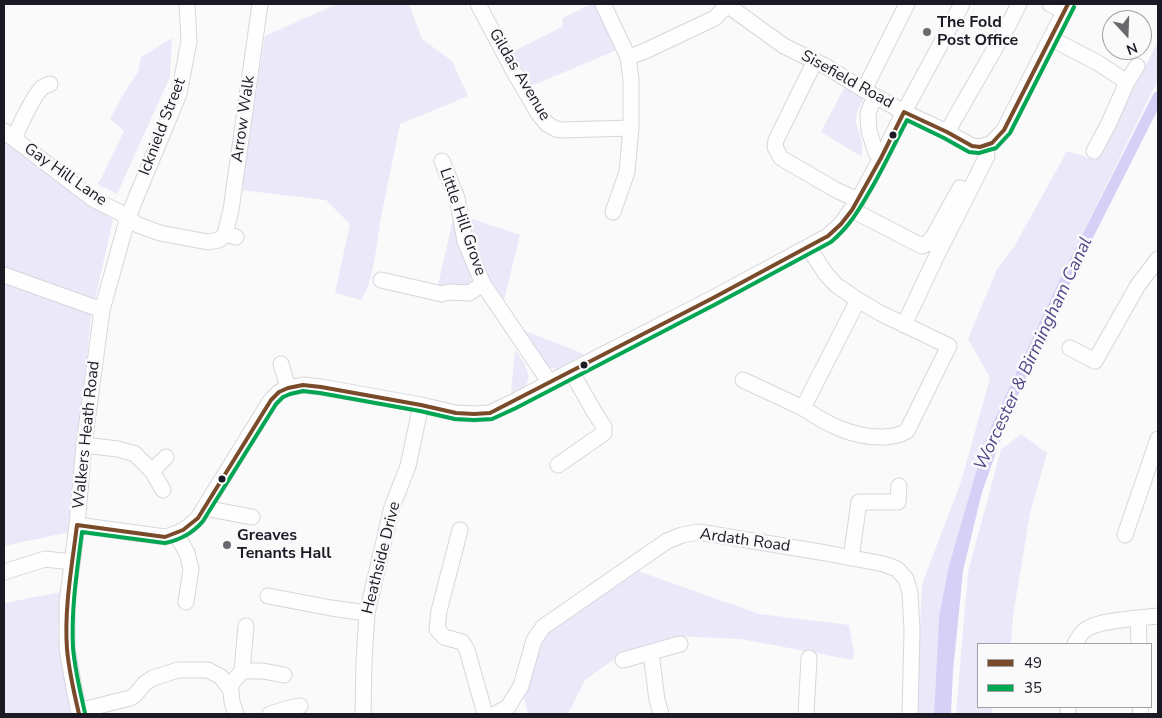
<!DOCTYPE html>
<style>
body{margin:0}
#map{position:relative;width:1162px;height:718px;overflow:hidden;background:#fafafa;font-family:"Nunito Sans",sans-serif}
canvas{display:block}
.frame{position:absolute;inset:0;border:5px solid #1b1924;pointer-events:none}
.legend{position:absolute;left:977px;top:643px;width:175px;height:65px;box-sizing:border-box;background:#fafafa;border:1px solid #a1a0a4;margin:0;padding:6px 9px;list-style:none;font-size:15px;color:#1b1924}
.legend li{display:flex;align-items:center;gap:10px;height:25px}
.legend b{width:25px;border:1px solid #a1a0a4}
.north{position:absolute;left:1102px;top:10px;width:50px;height:50px;box-sizing:border-box;background:#fafafa;border:1px solid #a1a0a4;border-radius:50%;rotate:160deg;font-size:14px;font-weight:700;line-height:20px;text-align:center;color:#1b1924}
.north::after{content:'';display:block;margin:auto;width:18px;height:22px;background:#69686f;clip-path:polygon(50% 0,100% 100%,50% 72%,0 100%)}
</style>
<div id="map">
<canvas width="1162" height="718"></canvas>
<div class="frame"></div>
<ul class="legend">
<li><b style="height:6px;background:#7a4b2a"></b>49</li>
<li><b style="height:6px;background:#00a651"></b>35</li>
</ul>
<div class="north">N</div>
</div>
<script>
const context = document.querySelector('canvas').getContext('2d');
context.lineJoin = 'round';
function paint(path, color) { context.fillStyle = color; context.fill(path, 'evenodd'); }
function stroke(path, color, width, dash) { context.strokeStyle = color; context.lineWidth = width; context.lineCap = dash ? 'butt' : 'round'; context.setLineDash(dash || []); context.stroke(path); }
function write(font, color, halo, rows, align = 'center') {
  context.font = font + ' "Nunito Sans",sans-serif'; context.lineWidth = 5; context.setLineDash([]); context.textBaseline = 'middle'; context.strokeStyle = halo; context.fillStyle = color; for (const [text, x, y, turn = 0] of rows) {
    context.save(); context.translate(x, y); context.rotate((+turn || 0) * Math.PI / 180); context.textAlign = isNaN(turn) ? turn : align; if (halo) context.strokeText(text, 0, 0); context.fillText(text, 0, 0); context.restore();
  }
}
paint(new Path2D(`
 M 337,4 L 409,4 L 422,39 L 452,61 L 468,96 L 400,124 L 381,217 L 374,263 L 368,287 L 361,300 L 335,293 L 350,224 L 326,200 L 241,190 L 265,36 Z
 M 591,4 L 596,4 L 617,50 L 531,86 L 512,52 L 562,27 L 563,18 Z
 M 172,38 L 170,77 L 117,194 L 97,184 L 102,177 L 124,131 L 110,119 L 124,93 L 138,72 L 141,57 Z
 M 1158,42 L 1158,80 L 1068,263 L 984,445 L 939,617 L 934,714 L 916,714 L 922,584 L 961,482 L 990,378 L 968,339 L 997,269 L 1014,247 L 1067,151 L 1096,160 Z
 M 844,88 L 861,96 L 863,100 L 857,112 L 856,123 L 862,142 L 862,157 L 821,132 Z
 M 4,141 L 113,220 L 91,317 L 69,532 L 4,546 Z
 M 467,217 L 520,235 L 503,304 L 488,278 L 474,243 Z
 M 453,219 L 473,285 L 467,288 L 438,285 Z
 M 523,330 L 584,354 L 558,369 L 550,368 L 544,365 Z
 M 515,349 C 520,358 535,375 525,386 C 522,389 515,392 511,394 Z
 M 1021,434 L 1047,453 L 1030,513 L 1013,616 L 1011,644 L 978,644 L 978,707 L 992,707 L 992,714 L 956,714 L 968,572 L 1001,450 Z
 M 635,570 L 759,614 L 849,625 L 854,652 L 853,660 L 741,639 L 677,636 L 627,650 L 585,680 L 568,714 L 528,714 L 524,698 L 533,665 L 547,631 Z
 M 62,592 L 58,632 L 73,714 L 4,714 L 4,603 Z`), '#eae8f9');
paint(new Path2D(`
 M 992,427 L 1004,430 L 982,492 L 963,571 L 953,671 L 951,714 L 934,714 L 939,617 L 949,566 L 984,445 Z`), '#d6cff6');
stroke(new Path2D(`
 M 992,441 L 998,425 L 1067,277 L 1158,97`), '#d6cff6', 11);
const minor = new Path2D(`
 M 478,4 L 513,70 L 538,113 L 547,124 L 556,129 L 562,130 L 631,128
 M 603,4 L 628,57 L 631,80 L 631,128 L 627,172 L 613,212
 M 1050,4 L 1064,11
 M 955,17 L 962,4
 M 1052,39 L 1098,63 L 1127,82 L 1109,123 L 1094,151
 M 628,57 L 643,52 L 715,18 L 727,5 L 784,46 L 827,67 L 864,90 L 904,112 L 947,132 L 972,146 L 980,147 L 992,143 L 1004,130 L 1068,4
 M 815,61 L 776,140 L 775,147 L 781,158 L 836,190 L 858,200
 M 1127,82 L 1137,66
 M 864,90 L 907,4
 M 875,96 L 868,113 L 869,131 L 876,153 L 881,158
 M 4,131 L 93,199 L 119,212 L 138,225 L 160,233 L 208,242 L 219,240 L 225,234 L 236,237
 M 947,132 L 1009,24 L 1019,4
 M 14,139 C 18,129 35,92 43,87 C 44,86 49,85 50,84
 M 442,161 L 457,198 L 465,241 L 483,284 L 550,383
 M 852,210 L 922,246 L 927,244 L 933,237 L 960,188
 M 225,234 L 231,210 L 260,4
 M 808,247 L 826,274 L 836,285 L 858,300 L 880,313 L 949,346 L 907,431 C 898,436 894,436 884,437 C 854,438 828,425 803,408 L 858,300
 M 4,275 L 102,310
 M 381,280 L 442,294 L 448,292 L 469,293 L 483,284
 M 904,325 L 937,255 L 987,156 L 986,146
 M 1070,348 L 1095,361 L 1138,285 L 1158,259
 M 281,364 L 288,388
 M 743,380 L 803,408
 M 84,445 L 118,449 L 135,454 L 152,471 L 163,490
 M 558,465 L 604,433 L 604,427 L 595,413 L 571,371
 M 152,471 L 166,457
 M 204,508 L 252,517
 M 77,525 L 165,537 C 180,533 187,529 198,518 L 271,400 L 279,392 L 288,388 L 303,385 L 321,387 L 421,405 L 456,413 L 474,414 L 490,413 L 513,402 L 571,371 L 713,298 L 828,236 L 841,224 L 858,200 L 881,158 L 904,112 L 952,23
 M 460,530 L 439,611 L 437,629 L 444,637 L 462,642 L 467,650 L 485,714
 M 176,534 L 187,553 L 191,569 L 186,602
 M 1125,535 L 1158,439
 M 851,558 L 859,502 L 898,502 L 899,486
 M 4,572 L 45,559 L 72,562
 M 268,596 L 331,608 L 367,613
 M 1138,618 L 1139,644
 M 1075,644 C 1077,640 1080,634 1084,631 C 1095,620 1141,618 1158,616
 M 651,653 L 657,700 L 661,714
 M 623,660 L 680,644
 M 242,671 L 246,626
 M 229,687 L 242,671 L 263,671 L 284,675
 M 1140,707 L 1141,714
 M 78,711 L 130,698 L 135,695 L 145,683 L 153,678 L 178,670 L 208,670 L 221,677 L 231,691 L 232,702 L 236,714
 M 79,714 L 70,666 L 67,648 L 67,603 L 77,525 L 84,445 L 102,310 L 128,217 L 179,94 L 189,41 L 187,4
 M 270,714 L 289,708 L 300,706
 M 363,714 L 364,661 L 367,613 L 392,507 L 408,466 L 421,405
 M 495,714 L 508,707 L 521,686 L 534,640 L 543,627 L 667,541 L 682,535 L 699,532 L 826,553 L 884,564 L 897,569 L 906,579 L 910,593 L 912,630 L 910,714
 M 806,714 L 809,658
 M 1068,714 L 1068,707`);
stroke(minor, '#d7d6dc', 17);
stroke(minor, '#fefefe', 15);
stroke(new Path2D(`
 M 79,714 C 74,693 69,671 67,649 C 64,608 72,566 77,525 L 165,537 L 183,530 L 198,518 L 271,400 L 279,392 L 288,388 L 303,385 L 321,387 L 421,405 L 456,413 L 474,414 L 490,413 L 713,298 L 828,236 L 841,224 L 852,210 L 881,158 L 904,112 L 947,132 L 972,146 L 980,147 L 992,143 L 1004,130 L 1068,4`), '#7a4b2a', 4);
stroke(new Path2D(`
 M 85,713 C 80,691 75,670 73,648 C 71,609 77,570 82,532 L 165,543 C 180,540 193,533 203,521 L 276,404 L 283,397 L 290,394 L 303,391 L 320,393 L 420,411 L 455,419 L 474,420 L 492,419 L 516,408 L 716,304 L 831,242 C 852,224 861,206 875,182 C 886,162 896,141 907,120 L 944,138 L 969,152 L 979,153 L 996,148 L 1010,133 L 1074,7`), '#00a651', 4);
for (const [x, y, r, color] of [
 [927,32,5,"#69686f"],
 [893,135,4.5,"#1b1924"],
 [584,365,4.5,"#1b1924"],
 [222,479,4.5,"#1b1924"],
 [227,545,5,"#69686f"]
]) { const dot = new Path2D(); dot.arc(x, y, r, 0, 2 * Math.PI); context.fillStyle = color; context.fill(dot); stroke(dot, '#fafafa', 2); }
write('bold 16px', '#1b1924', '#fafafa', [
 ["The Fold",937,23],
 ["Post Office",937,41],
 ["Greaves",237,536],
 ["Tenants Hall",237,554]
], 'left');
write('16px', '#1b1924', '#fafafa', [
 ["Gildas Avenue",519,75,59],
 ["Sisefield Road",847,80,29],
 ["Arrow Walk",244,119,-82],
 ["Icknield Street",163,127,-69],
 ["Gay Hill Lane",65,175,35],
 ["Little Hill Grove",462,222,71],
 ["Walkers Heath Road",87,435,-84],
 ["Ardath Road",745,541,8],
 ["Heathside Drive",382,558,-76]
]);
write('italic 18px', '#56468a', '#fafafa', [
 ["Worcester & Birmingham Canal",1034,354,-65]
]);
</script>
